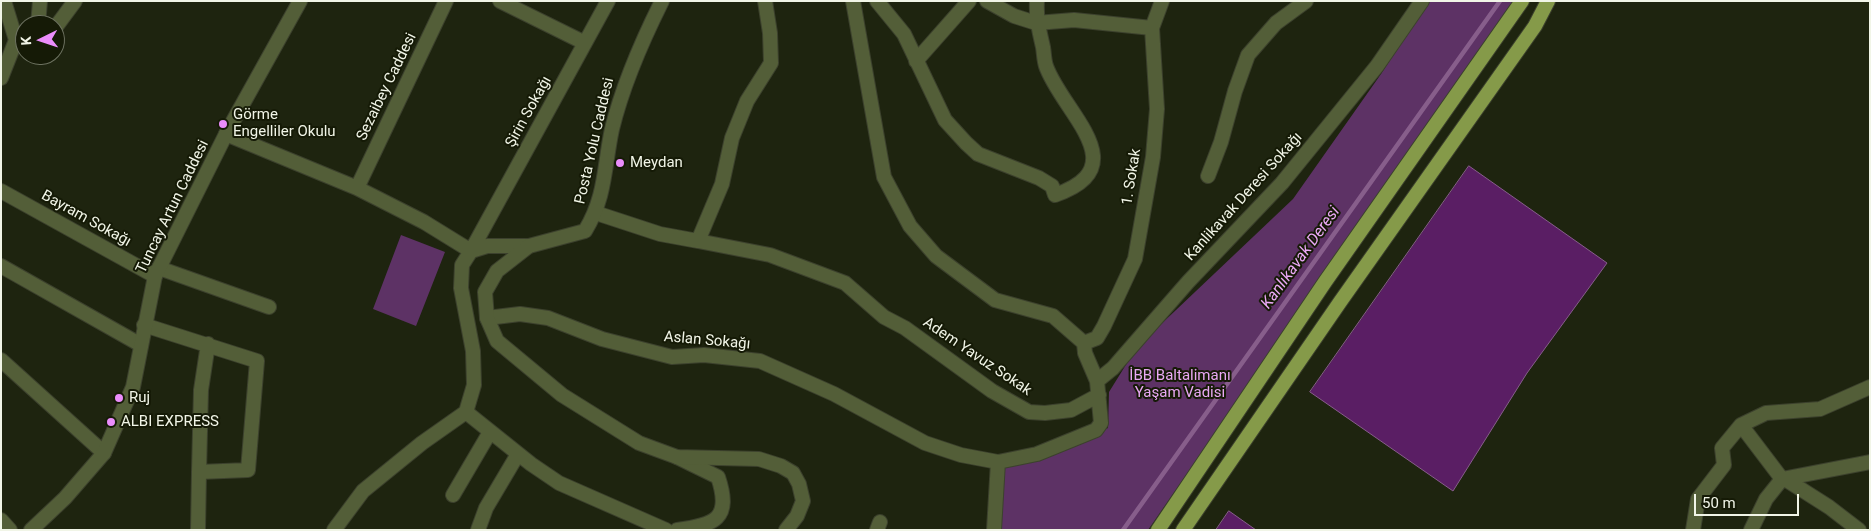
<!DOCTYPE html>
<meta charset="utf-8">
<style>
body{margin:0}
#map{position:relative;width:1871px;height:531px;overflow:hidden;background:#1e240f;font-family:Roboto,sans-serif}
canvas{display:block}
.frame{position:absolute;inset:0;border:2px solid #f1f5e7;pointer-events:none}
.north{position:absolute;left:15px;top:15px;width:50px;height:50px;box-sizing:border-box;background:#151a06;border:1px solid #6d7260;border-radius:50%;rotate:266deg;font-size:14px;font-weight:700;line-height:20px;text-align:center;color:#f1f5e7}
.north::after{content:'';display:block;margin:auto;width:18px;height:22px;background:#eb8dfb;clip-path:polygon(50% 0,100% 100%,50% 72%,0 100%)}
.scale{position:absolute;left:1694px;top:494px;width:105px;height:22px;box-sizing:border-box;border:2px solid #f1f5e7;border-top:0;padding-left:6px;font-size:15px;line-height:18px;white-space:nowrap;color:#f1f5e7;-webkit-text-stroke:4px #151a06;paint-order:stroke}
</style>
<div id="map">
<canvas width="1871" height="531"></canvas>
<div class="frame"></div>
<div class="north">K</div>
<div class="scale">50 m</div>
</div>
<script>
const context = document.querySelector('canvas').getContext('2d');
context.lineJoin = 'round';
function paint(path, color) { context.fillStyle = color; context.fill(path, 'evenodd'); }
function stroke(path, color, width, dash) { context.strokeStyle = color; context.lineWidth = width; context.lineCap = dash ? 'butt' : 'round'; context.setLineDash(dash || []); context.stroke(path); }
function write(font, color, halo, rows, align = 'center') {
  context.font = font + ' Roboto,sans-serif'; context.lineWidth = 4; context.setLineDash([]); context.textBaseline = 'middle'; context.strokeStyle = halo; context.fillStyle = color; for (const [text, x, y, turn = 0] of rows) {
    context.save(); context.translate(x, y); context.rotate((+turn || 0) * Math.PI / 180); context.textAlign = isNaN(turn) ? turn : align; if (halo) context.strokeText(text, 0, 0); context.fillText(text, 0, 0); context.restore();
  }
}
paint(new Path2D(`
 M 1428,1 L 1515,1 L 1148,530 L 1000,530 L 1003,466 L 1031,461 L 1108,428 L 1109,392 L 1137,347 L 1293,199 L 1381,74 Z
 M 401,235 L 445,252 L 416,326 L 373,309 Z`), '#5d3265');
const water = new Path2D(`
 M 1469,166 L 1607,263 L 1527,373 L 1453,491 L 1310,392 Z
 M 1229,511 L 1256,530 L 1216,530 Z`);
paint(water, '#5a1e64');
stroke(water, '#875e8b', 1);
stroke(new Path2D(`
 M 1123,530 L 1500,1`), '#875e8b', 4.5);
const minor = new Path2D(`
 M 4,1 L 16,40 L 25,37
 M 500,1 L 585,43
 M 765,1 L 770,33 L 771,63 L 747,101 L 732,138 L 722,184 L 698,241 L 770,255 L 845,283 L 884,317 L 905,328 L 992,391 L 1029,412 L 1045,413 L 1071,410 L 1099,395
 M 877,1 L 904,34 L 945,120 L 966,143 L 978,154 L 1039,178 L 1052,186 L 1055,195 C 1138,167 1062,112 1046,66 C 1044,60 1044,53 1043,47 C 1039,30 1036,18 1037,1
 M 987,1 L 1014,16 L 1036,23 L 1074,20 L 1152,28
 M 38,25 L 40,1
 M 55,28 L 75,1
 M 916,61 L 969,1
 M 1,78 L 16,40
 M 226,134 L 357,188 L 424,222 L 471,251 L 608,1
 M 1208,176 L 1221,142 L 1235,91 L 1248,55 L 1276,23 L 1306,1
 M 357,188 L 446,1
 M 1,191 L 155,276
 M 596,213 L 660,234 L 698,241
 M 1,266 L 141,345
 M 159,268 L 269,307
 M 487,318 L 520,314 L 548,318 L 602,339 L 672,357 L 704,355 L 760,361 L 834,394 L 925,443 L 961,455 L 998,462 L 1037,454 L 1096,430 L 1101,423 L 1097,381 L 1085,353 L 1084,343 L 1053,316 L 995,300 L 936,256 L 910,226 L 884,177 L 853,1
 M 144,325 L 257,361 L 248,470 L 199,472 L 198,530
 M 1084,343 L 1097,338 L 1104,326 L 1135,259 L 1153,157 L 1157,109 L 1152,28 L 1162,1
 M 1,360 L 104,453
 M 1097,381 L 1113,368 L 1188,282 L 1282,183 L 1377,66 L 1422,1
 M 466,412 L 531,464 L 559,483 L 666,530
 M 1741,425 L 1782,479
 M 199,472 L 201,390 L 208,344
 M 1785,479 L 1829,507 L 1859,530
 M 453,495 L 490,432
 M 1,520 L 10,530
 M 334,530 L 363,491 L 422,443 L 466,412 L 474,385 L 473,351 L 461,288 L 462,265 L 471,251 L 487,246 L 529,246
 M 478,530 L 486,508 L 518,454
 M 677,530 C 715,525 732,519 718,477 L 677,457
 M 877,530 L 880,522
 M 994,530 L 998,462
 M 1693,530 L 1698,499 L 1724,465 L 1722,448 L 1741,425 L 1766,413 L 1820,409 L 1870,387
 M 1751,530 L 1766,499 L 1782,479 L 1870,462`);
const tertiary = new Path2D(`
 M 662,1 C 641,43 623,84 612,129 C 604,166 606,197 585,231 L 529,246 L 497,271 L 485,292 L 487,318 L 497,341 L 562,395 L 639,443 L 677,457 L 759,459 L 781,466 L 793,473 L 799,484 L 803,501 L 797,516 L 786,530
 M 31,530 L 65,498 L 104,453 L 133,387 L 155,276 L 226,134 L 300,1`);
const primary = new Path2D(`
 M 1158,530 L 1325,282 L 1522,1
 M 1183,530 L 1340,302 L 1535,26 L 1548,1`);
stroke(minor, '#3c412d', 16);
stroke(tertiary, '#3c412d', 16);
stroke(primary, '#3c412d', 16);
stroke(minor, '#535e38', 14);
stroke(tertiary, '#535e38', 14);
stroke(primary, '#859a49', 14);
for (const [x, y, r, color] of [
 [223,124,5,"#eb8dfb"],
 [620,163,5,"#eb8dfb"],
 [119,398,5,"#eb8dfb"],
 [111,422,5,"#eb8dfb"]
]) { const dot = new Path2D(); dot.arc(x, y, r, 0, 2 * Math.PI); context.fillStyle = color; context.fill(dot); stroke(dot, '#151a06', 2); }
write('15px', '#f1f5e7', '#151a06', [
 ["Sezaibey Caddesi",387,87,-64],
 ["Şirin Sokağı",529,112,-61],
 ["Posta Yolu Caddesi",595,141,-77],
 ["1. Sokak",1132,177,-81],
 ["Kanlikavak Deresi Sokağı",1244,197,-48],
 ["Tuncay Artun Caddesi",173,207,-64],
 ["Bayram Sokağı",86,219,29],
 ["Aslan Sokağı",707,341,5],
 ["Adem Yavuz Sokak",977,357,34]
]);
write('15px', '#f1f5e7', '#151a06', [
 ["Görme",233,115],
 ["Engelliler Okulu",233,132],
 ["Meydan",630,163],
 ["Ruj",129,398],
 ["ALBI EXPRESS",121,422]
], 'left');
write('15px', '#e9a8f4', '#151a06', [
 ["İBB Baltalimanı",1180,376],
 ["Yaşam Vadisi",1180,393]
]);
write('italic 16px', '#eba9f6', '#151a06', [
 ["Kanlıkavak Deresi",1301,258,-54]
]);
</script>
